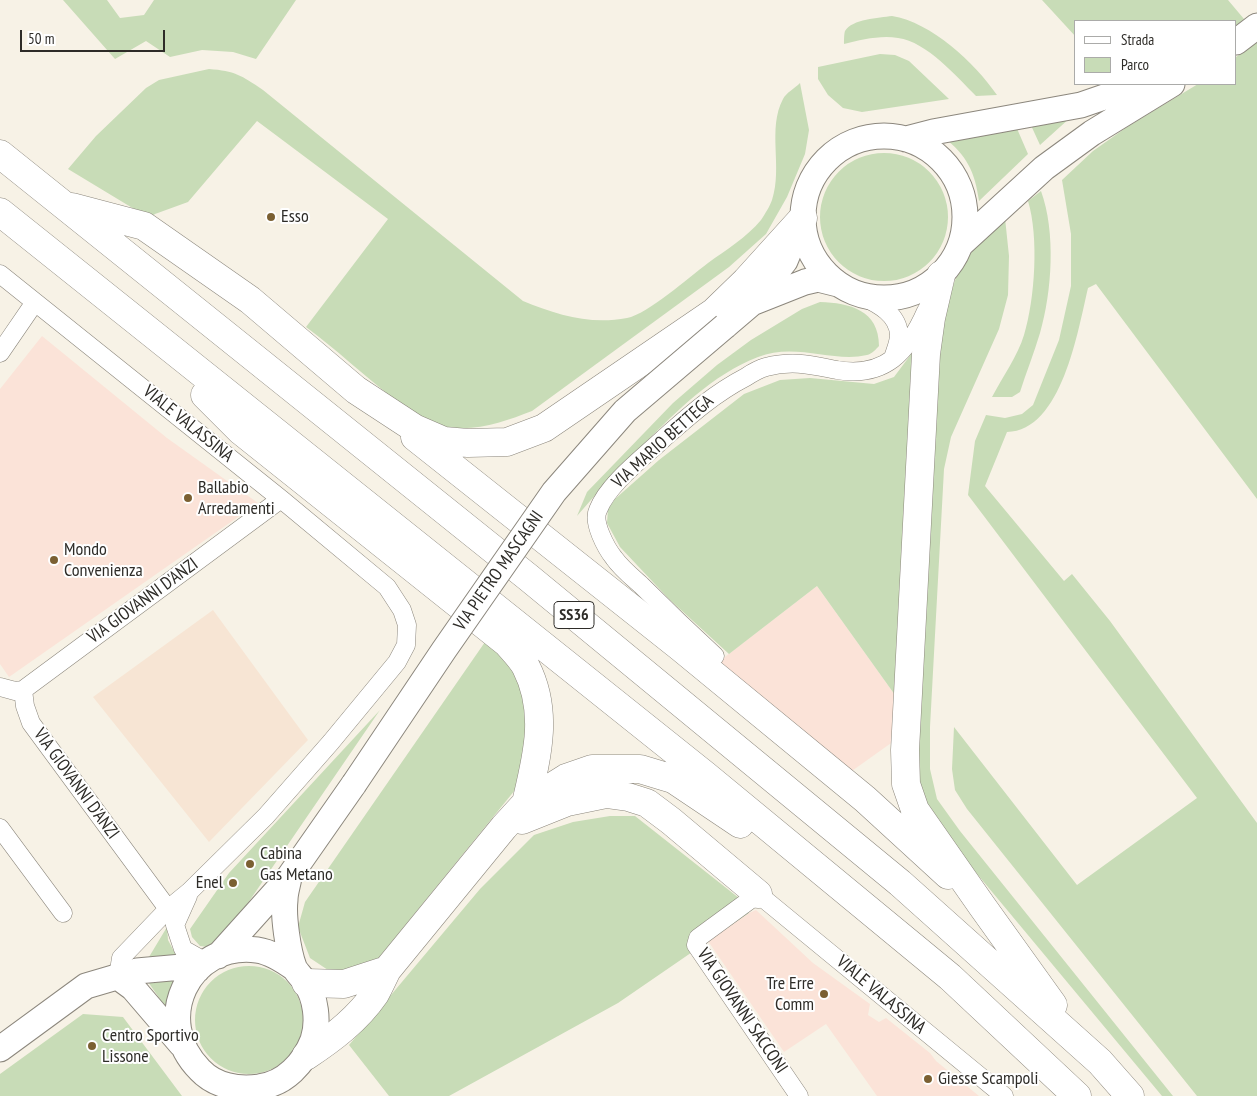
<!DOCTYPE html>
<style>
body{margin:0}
#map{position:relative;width:1257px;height:1096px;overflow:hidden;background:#f7f2e6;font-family:"PT Sans Narrow",sans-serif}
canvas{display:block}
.legend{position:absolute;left:1074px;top:20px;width:162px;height:65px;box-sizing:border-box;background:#fff;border:1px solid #ababa9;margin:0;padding:6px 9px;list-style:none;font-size:15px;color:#2e2c28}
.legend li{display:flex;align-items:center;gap:10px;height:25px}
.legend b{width:25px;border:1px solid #ababa9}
.scale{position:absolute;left:20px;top:30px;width:145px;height:22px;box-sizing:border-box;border:2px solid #2e2c28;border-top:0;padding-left:6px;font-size:15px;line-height:18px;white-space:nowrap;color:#2e2c28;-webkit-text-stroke:4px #fff;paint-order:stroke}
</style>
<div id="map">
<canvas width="1257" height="1096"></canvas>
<ul class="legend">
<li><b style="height:6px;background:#fff"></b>Strada</li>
<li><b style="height:14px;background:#c8dcb7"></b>Parco</li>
</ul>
<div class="scale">50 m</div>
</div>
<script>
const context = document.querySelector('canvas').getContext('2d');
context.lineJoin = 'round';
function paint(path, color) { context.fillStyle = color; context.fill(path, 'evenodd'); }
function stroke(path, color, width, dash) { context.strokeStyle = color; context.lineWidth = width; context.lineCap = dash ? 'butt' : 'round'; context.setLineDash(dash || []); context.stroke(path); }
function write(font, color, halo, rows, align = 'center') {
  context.font = font + ' "PT Sans Narrow",sans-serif'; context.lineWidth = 4; context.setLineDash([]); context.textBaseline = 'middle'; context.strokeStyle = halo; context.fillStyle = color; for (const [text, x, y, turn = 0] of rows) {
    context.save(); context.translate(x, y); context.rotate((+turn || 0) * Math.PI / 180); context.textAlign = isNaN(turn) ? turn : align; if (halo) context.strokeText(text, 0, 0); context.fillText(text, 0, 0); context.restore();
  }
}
paint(new Path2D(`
 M 42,336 L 167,438 L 258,503 L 9,677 L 0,664 L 0,389 Z
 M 817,586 L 895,695 L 894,741 L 849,773 L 717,663 Z
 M 756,910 L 813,963 L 870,1004 L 868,1015 L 879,1022 L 886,1018 L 930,1053 L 936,1061 L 979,1096 L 877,1096 L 826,1024 L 784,1052 L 708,941 L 749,913 Z`), '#fbe3d8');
paint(new Path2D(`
 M 213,610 L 308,740 L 209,842 L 93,697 Z`), '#f7e5d4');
paint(new Path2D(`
 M 63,0 L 107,0 L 120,18 L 144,15 L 154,0 L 296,0 L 256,59 L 233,52 L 202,50 L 170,57 L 146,41 L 115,59 Z
 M 1042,0 L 1228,0 L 1244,19 L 1236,26 L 1236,21 L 1076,21 L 1076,37 Z
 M 892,16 C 931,22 975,63 997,95 L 976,96 C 956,76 927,42 898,38 C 880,35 861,40 844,44 C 844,40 844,34 845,31 C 852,19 879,18 892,16 Z
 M 1257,42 L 1257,499 L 1096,284 L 1088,288 C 1078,330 1062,431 1007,432 L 985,486 L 1064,581 L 1072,574 L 1110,621 L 1257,823 L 1257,1096 L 1197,1096 L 967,809 L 955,790 L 952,769 L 954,727 L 1077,885 L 1197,798 L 968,495 L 975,441 L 986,415 L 1005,418 L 1022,414 L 1033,405 L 1059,340 L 1071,286 L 1071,234 L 1062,180 L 1093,151 L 1127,127 L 1198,84 L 1236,84 L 1236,57 Z
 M 880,54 L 895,55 L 909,61 L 949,99 L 862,112 L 843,108 L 828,95 L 818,79 L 818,67 Z
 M 209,69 C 235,71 241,75 263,90 L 523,301 C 557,315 590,325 627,318 C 648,314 689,277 708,263 C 726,250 747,237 761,220 C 765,214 770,206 772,200 C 783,167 767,129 783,99 C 786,93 795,88 800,83 L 809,130 L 805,154 L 787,197 L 766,234 L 729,267 L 532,411 C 504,422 470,434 439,425 C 421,420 407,409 393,398 C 363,375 336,349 306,327 L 388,219 L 257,121 L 188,202 L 155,214 L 149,218 L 68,169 L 96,136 L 146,88 L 159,80 Z
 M 1071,117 L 1040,145 L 1029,121 Z
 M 1015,124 L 1028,154 L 979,201 C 975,172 967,155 943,137 Z
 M820 217a64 64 0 1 1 128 0a64 64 0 1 1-128 0Z
 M 1041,191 C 1056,232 1052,292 1040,333 C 1034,353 1026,373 1020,392 L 1012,397 L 992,397 C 1002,378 1018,355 1024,335 C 1035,299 1039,237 1028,201 Z
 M 1005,218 L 1009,256 L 1008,295 L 999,329 L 951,437 L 944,469 L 930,727 L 930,769 L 937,799 L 960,831 L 1173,1096 L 1162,1096 L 948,839 L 924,808 L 915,777 L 942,321 L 955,280 L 972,251 Z
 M 820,302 C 850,303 879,310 879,346 C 876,349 872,354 867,355 C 833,363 795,342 758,357 C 712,375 678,410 644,444 C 621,468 598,491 577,516 L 587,492 L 673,403 L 717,365 L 751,340 L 802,309 Z
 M 915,349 L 895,695 L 817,586 L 729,654 L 669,599 L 620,547 L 607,523 L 608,509 L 615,499 L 659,460 L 744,394 L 780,380 L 810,378 L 874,384 L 894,377 Z
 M 485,642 L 500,651 L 517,677 L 527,714 L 527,752 L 515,790 L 372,966 L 339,972 L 328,970 L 310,958 L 298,927 L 305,902 Z
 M 380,710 L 224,938 L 208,947 L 200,946 L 192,937 L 190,929 L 229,873 Z
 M 610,816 L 635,816 L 744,902 L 749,913 L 618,1003 L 449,1096 L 389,1096 L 349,1045 L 480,889 L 534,835 L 573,822 Z
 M 167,927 L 168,940 L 178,959 L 149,957 Z
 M195 1020a54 54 0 1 1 108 0a54 54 0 1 1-108 0Z
 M 177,978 L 171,1015 L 146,979 Z
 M 83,1014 L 123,1017 L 182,1096 L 0,1096 L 0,1074 Z`), '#c8dcb7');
const street = new Path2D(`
 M 0,274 L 281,499 L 387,587 L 402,610 L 407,625 L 406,645 L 397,662 L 331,742 L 266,816 L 190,891 L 168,909 L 121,958 L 118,977
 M 852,291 C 870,301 898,310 899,335 C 899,343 895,351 893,358
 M 0,353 L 35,302
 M 715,656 C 690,633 665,609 641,585 C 632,577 621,568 614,558 C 606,548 592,522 598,510 C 608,484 644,457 664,438 C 690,415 715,393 746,377 C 752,373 759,369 766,367 C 793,360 811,365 837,370 C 885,378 908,352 926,311
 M 0,687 L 15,691 L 23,690 L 281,499
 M 23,690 L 25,706 L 31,723 L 168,909
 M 0,828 L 63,913
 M 188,896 L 175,925 L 183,949 L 206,962
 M 799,1096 L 696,945 L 698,938 L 758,894 L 1004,1096`);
const secondary = new Path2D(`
 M 1236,42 L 1257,26
 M803 217a81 81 0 1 1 162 0a81 81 0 1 1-162 0Z
 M 906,139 L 933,132 L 1081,105 L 1142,84
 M 961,244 L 1044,168 L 1092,133 L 1172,84
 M 752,303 L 805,282 L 818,279 L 838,284
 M 725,326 L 752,303 L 785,261 L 800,225
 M 289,877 C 288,885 285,892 285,900 C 283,916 288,951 294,967 C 296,972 302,977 305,982 C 316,997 319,1022 313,1040 C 304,1063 285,1084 259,1087 C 238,1090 215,1086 200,1070 C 151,1021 188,941 257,950 C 271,952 283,960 294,968
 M 218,956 L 289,877 L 354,784
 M 118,977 L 133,988 L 181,1044
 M 0,1049 L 86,986 L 137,971 L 182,967 L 197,970`);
const highway = new Path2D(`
 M 0,154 L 529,578 L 900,883 L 1100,1062 L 1130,1096
 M 72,207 L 144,226 L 250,300 L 356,390 L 414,428 L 444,441 L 468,443 L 507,442 L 544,428 L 714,312 L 746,281 L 803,218
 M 0,212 L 705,775 L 950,977 L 1077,1096
 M 941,275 L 931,318 L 926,354 L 905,750 L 906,784 L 915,810 L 982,906 L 1053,1005
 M 205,395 L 241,431 L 507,643 C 514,651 522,659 526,667 C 549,712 537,757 526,803
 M 415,437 L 680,647 L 865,799 L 948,875
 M 522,820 L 567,802 L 606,794 L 628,797 L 647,803 L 671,821 L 758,894
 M 306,983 L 344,984 L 387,970
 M 306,1056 C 332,1039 357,1020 375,994 C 379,987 383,978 387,970 L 504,827 L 526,803 L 566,778 L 592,769 L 640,769 L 673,779 L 740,824`);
stroke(street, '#8c877d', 19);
stroke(secondary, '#8c877d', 27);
stroke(highway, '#8c877d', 29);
stroke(street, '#fff', 18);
stroke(secondary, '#fff', 25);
stroke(highway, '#fff', 28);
const secondaryBridge = new Path2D(`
 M 354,784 L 444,650 L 554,492 L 625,411 L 725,326`);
stroke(secondaryBridge, '#8c877d', 27, []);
stroke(secondaryBridge, '#fff', 25);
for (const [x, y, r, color] of [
 [271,217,5,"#7b6032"],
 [188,498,5,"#7b6032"],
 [54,560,5,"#7b6032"],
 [250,864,5,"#7b6032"],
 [233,883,5,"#7b6032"],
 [824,994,5,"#7b6032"],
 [92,1046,5,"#7b6032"],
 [928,1079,5,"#7b6032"]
]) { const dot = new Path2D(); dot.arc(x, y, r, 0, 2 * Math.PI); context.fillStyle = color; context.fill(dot); stroke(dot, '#fff', 2); }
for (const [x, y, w] of [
 [574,615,40]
]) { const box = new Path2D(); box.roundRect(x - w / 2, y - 13.5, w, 27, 4); context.fillStyle = '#fff'; context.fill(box); stroke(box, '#2e2c28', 1); }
write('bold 16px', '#2e2c28', null, [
 ["SS36",574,615]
]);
write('18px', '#2e2c28', '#fff', [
 ["Esso",281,217],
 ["Ballabio",198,488],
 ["Arredamenti",198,509],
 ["Mondo",64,550],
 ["Convenienza",64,571],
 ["Cabina",260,854],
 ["Gas Metano",260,875],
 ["Enel",223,883,"right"],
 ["Tre Erre",814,984,"right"],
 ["Comm",814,1005,"right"],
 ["Centro Sportivo",102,1036],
 ["Lissone",102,1057],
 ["Giesse Scampoli",938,1079]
], 'left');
write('18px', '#2e2c28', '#fff', [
 ["VIALE VALASSINA",188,424,39],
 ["VIA MARIO BETTEGA",663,442,-42],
 ["VIA PIETRO MASCAGNI",499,571,-55],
 ["VIA GIOVANNI D'ANZI",143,601,-36],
 ["VIA GIOVANNI D'ANZI",76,784,54],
 ["VIALE VALASSINA",881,995,40],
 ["VIA GIOVANNI SACCONI",742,1011,56]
]);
</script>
